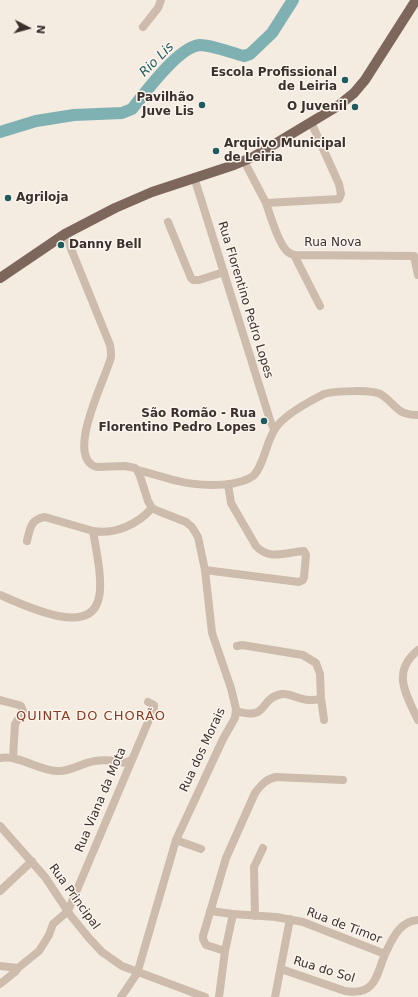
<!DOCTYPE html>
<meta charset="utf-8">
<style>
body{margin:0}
#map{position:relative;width:418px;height:997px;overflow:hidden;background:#f4ebe1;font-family:"DejaVu Sans",sans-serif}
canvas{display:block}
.north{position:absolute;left:8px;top:8px;width:40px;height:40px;-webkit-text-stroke:3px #fbf5ee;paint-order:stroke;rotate:96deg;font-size:11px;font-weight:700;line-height:16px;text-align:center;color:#3b302b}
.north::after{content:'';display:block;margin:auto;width:14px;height:18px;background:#3b302b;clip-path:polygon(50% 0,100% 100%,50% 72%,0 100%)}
</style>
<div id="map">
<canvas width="418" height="997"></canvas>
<div class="north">N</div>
</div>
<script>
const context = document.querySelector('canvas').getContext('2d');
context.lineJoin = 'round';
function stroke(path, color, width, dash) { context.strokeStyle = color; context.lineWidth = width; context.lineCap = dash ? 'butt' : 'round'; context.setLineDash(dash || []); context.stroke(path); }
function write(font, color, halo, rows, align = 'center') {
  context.font = font + ' "DejaVu Sans",sans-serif'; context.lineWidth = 3; context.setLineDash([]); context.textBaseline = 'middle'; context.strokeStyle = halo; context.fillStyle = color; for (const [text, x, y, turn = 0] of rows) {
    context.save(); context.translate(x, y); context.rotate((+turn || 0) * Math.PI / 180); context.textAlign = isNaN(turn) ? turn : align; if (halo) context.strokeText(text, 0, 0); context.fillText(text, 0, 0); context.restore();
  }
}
stroke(new Path2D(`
 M 0,132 L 36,121 L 74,115 L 122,113 L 132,109 C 145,93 179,46 200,45 C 212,45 232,53 244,56 L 250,54 L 272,33 L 293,0`), '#7fb0b2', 12);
stroke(new Path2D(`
 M 143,27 L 158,8 L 161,0
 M 244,161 L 266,203 L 339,199 L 341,194 L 339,184 L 311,122
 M 194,177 L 270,420 L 274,429
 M 266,203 C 270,215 278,242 286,250 C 288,253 291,254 294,255 L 414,256 L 418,275
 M 168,222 L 191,278 L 193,280 L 199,280 L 224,272
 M 65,234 L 110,345 C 111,349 111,353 111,357 C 107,376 63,458 97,467 L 125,466 L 135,468 L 137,470 C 151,473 164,478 178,481 C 197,486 236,488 253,476 C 264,466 266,442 275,429 C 283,416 310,401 324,394 C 335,391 373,389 382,395 C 397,405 396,415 418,415
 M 294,255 L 320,306
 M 137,470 L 140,476 L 148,501 L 152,508 L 158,511 L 186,522 L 192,527 L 198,537 L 205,570 L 212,633 L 231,688 L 236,709 L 235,718 L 223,739 L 176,840 L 139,967 L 138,972
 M 27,541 C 30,528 31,519 45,517 L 93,531
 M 205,570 L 299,582 L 303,580 L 304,577 L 306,555 L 304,551 C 287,552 269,561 256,546 L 231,503 L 228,484
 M 0,595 C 22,604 87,637 98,601 C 104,584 96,550 93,531 C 115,535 138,524 152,508
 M 237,646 L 242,645 L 303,655 L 316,663 L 320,674 L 321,698 L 324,720
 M 418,650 C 391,672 406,694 418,720
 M 0,700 L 19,705 L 21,706 L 23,711 L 15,724 L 13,758
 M 236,711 C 270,721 258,698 282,694 C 289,693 296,698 303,699 C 309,701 315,700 321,699
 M 0,758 C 20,755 37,770 57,771 C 71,772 81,763 95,761 C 106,759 116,761 126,763 L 131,760
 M 0,826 L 45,877 L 71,916 L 89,938 L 102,952 L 122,966 L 205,997
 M 176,840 L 201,849
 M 0,891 L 32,861
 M 210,911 L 233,914
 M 255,916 L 254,867 L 263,848
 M 225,951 L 206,945 L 203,939 L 203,936 L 226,858 L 255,793 C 261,785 266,779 276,777 L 343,780
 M 0,966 L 18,968 L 39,951 L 49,935 L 53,924 L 68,911 L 154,708 L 154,705 L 148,702
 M 281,969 L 345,991 C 375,996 376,977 385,954
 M 0,984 L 15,972 L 18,968
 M 121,997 L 138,972
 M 219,997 L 225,951 L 233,914 L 276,917 L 303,922 L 385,954 C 392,940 399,921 418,920
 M 275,997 L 290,919`), '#cdbbac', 8);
stroke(new Path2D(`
 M 0,278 L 65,234 L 115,208 L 152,192 L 234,165 L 253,157 L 338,106 L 354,93 L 365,80 L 416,0`), '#7d675c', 10);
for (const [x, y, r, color] of [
 [345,80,4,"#1f5a5e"],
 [202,105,4,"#1f5a5e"],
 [355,107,4,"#1f5a5e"],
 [216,151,4,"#1f5a5e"],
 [8,198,4,"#1f5a5e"],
 [61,245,4,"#1f5a5e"],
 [264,421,4,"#1f5a5e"]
]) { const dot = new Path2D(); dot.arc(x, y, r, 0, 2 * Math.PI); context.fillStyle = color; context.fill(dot); stroke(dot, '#fbf5ee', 1.5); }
write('bold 12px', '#3b302b', '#fbf5ee', [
 ["Escola Profissional",337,73],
 ["de Leiria",337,87],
 ["Pavilhão",194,98],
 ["Juve Lis",194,112],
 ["O Juvenil",347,107],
 ["Arquivo Municipal",224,144,"left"],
 ["de Leiria",224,158,"left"],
 ["Agriloja",16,198,"left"],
 ["Danny Bell",69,245,"left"],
 ["São Romão - Rua",256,414],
 ["Florentino Pedro Lopes",256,428]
], 'right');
write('12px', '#3b302b', '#fbf5ee', [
 ["Rua Nova",333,243],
 ["Rua Florentino Pedro Lopes",245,300,73],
 ["Rua dos Morais",203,750,-65],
 ["Rua Viana da Mota",101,800,-67],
 ["Rua Principal",74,897,54],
 ["Rua de Timor",344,926,21],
 ["Rua do Sol",324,970,17]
]);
write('italic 13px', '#1f5a5e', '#fbf5ee', [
 ["Rio Lis",157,60,-45]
]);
context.letterSpacing = '1px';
write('13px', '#8c3b22', '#fbf5ee', [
 ["QUINTA DO CHORÃO",91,717]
]);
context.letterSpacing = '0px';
</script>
